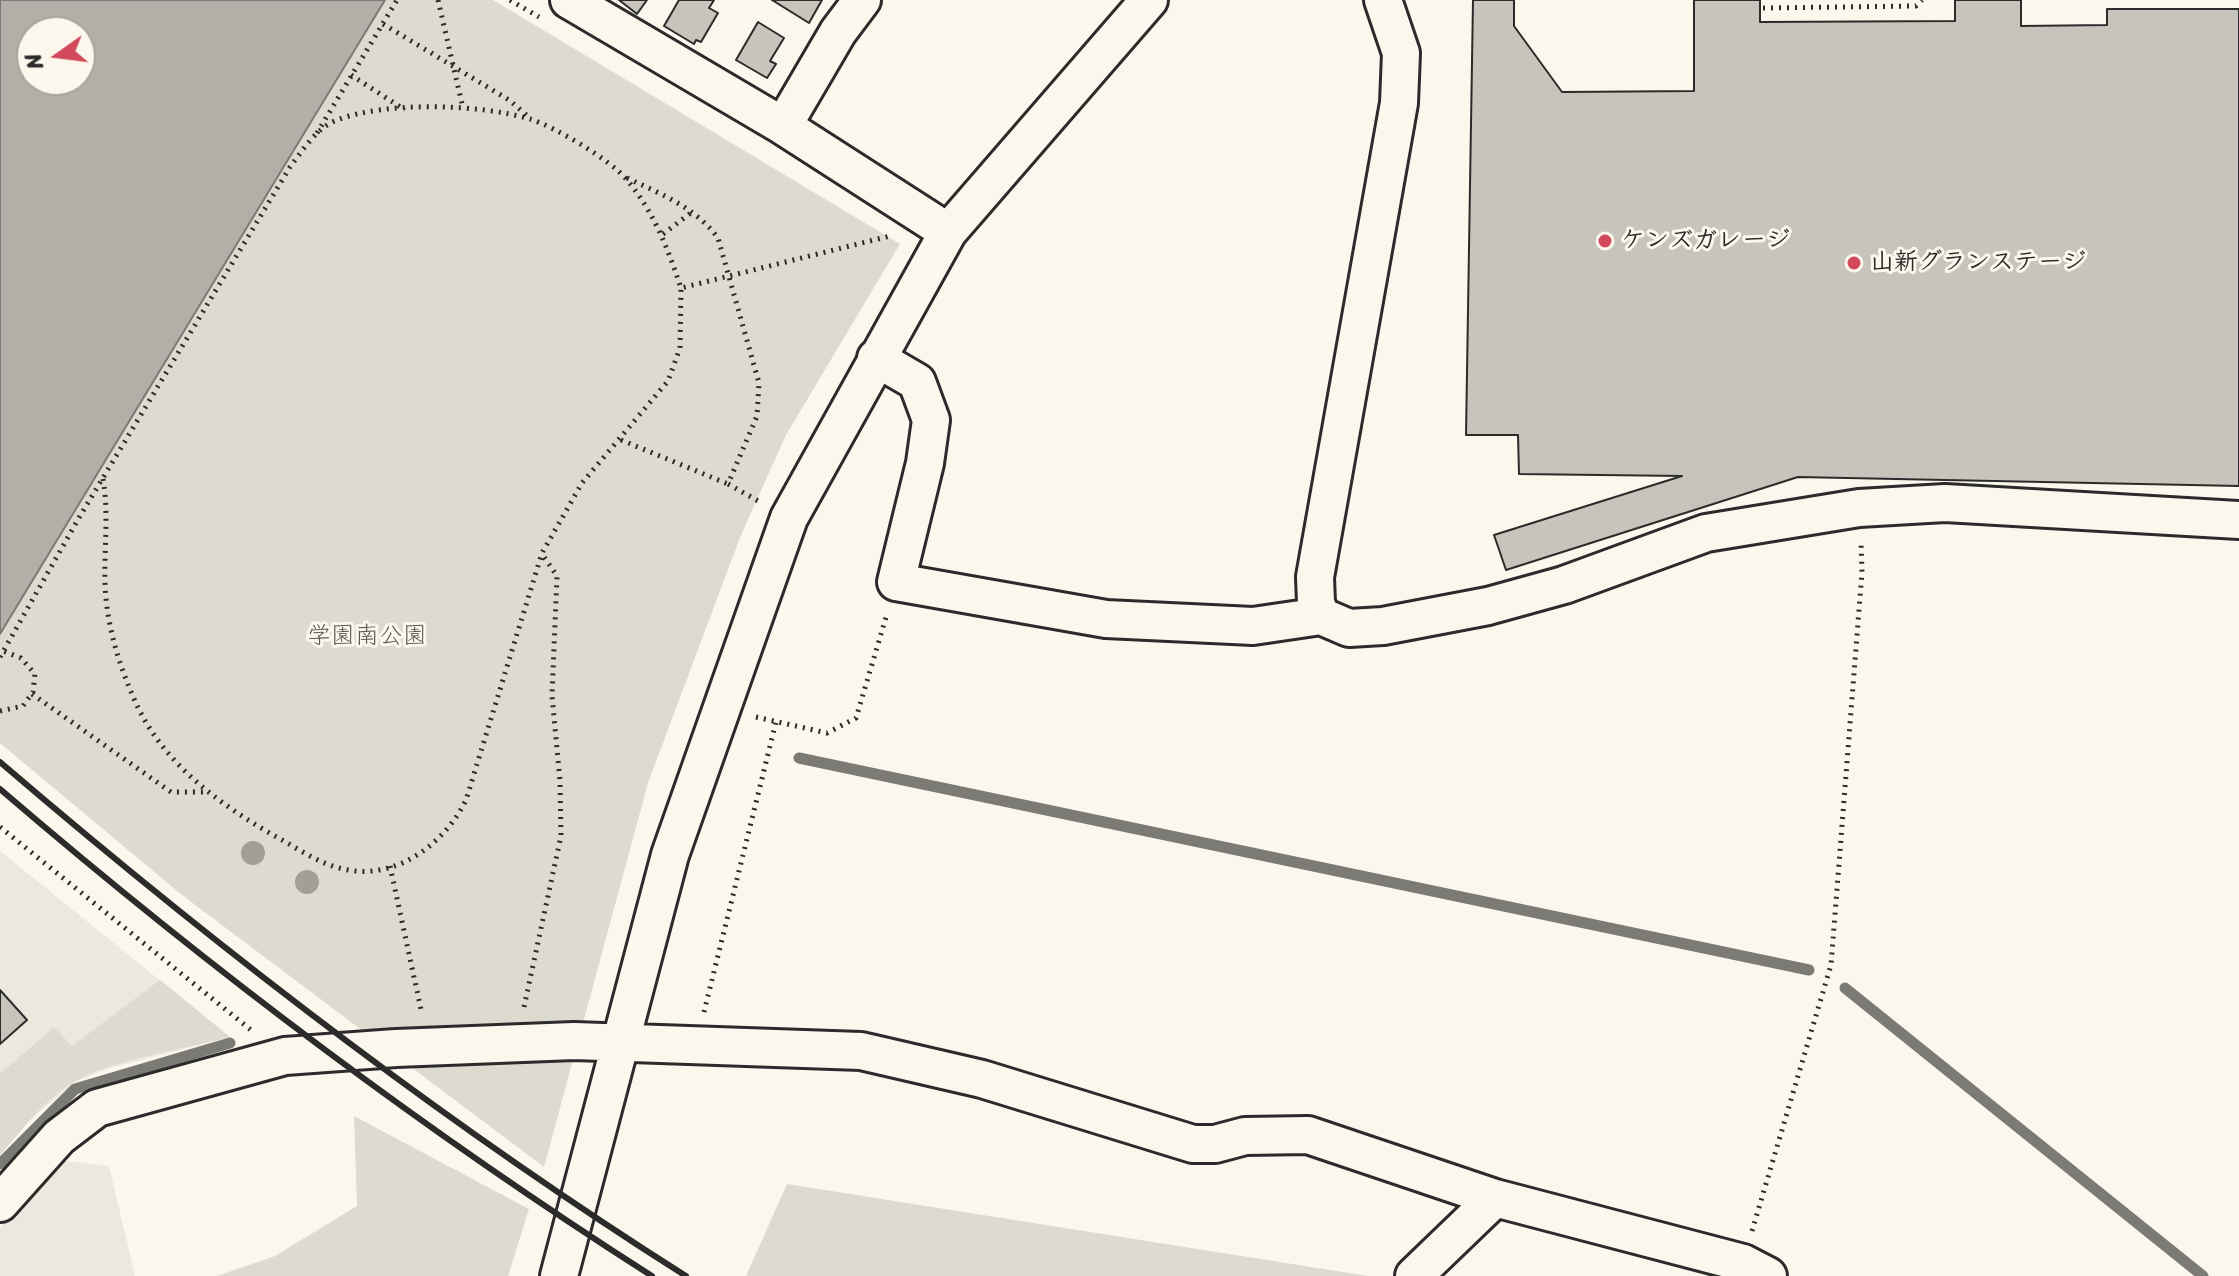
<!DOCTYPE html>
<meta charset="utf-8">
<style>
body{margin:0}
#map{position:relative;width:2239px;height:1276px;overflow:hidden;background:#fbf7ec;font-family:Sriracha,sans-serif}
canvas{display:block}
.north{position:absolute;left:16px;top:16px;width:80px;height:80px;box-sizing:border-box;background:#fbf7ec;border:2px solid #a8a59f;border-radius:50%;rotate:256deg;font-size:22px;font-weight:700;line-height:32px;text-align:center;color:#2b2b2b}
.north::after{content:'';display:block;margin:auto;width:28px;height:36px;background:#d1495b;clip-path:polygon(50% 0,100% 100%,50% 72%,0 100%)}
</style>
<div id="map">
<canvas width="2239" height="1276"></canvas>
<div class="north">N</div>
</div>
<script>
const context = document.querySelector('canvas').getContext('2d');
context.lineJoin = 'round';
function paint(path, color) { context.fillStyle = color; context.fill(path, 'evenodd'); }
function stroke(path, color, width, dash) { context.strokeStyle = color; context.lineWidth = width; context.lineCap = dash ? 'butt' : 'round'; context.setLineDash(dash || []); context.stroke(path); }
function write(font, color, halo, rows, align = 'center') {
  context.font = font + ' Sriracha,"Klee One",sans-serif'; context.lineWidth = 6; context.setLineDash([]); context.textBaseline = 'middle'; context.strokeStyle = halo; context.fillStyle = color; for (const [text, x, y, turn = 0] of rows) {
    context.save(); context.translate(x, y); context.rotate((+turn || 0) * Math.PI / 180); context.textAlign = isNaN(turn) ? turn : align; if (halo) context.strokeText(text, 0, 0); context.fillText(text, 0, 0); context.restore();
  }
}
paint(new Path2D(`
 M 0,851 L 230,1037 L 107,1069 L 75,1082 L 33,1117 L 0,1155 Z
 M 57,1160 L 109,1166 L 135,1276 L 0,1276 L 0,1228 Z`), '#ebe8de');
paint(new Path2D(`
 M 385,0 L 493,0 L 900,244 L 786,435 L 741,535 L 648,783 L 544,1167 L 182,895 L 0,743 L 0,634 Z
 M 160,980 L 230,1037 C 185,1049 115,1059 75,1081 C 46,1098 22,1130 0,1155 L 0,1074 L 54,1027 L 72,1046 Z
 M 354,1116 L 529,1209 L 508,1276 L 217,1276 L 275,1256 L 357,1206 Z
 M 787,1184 L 1368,1276 L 746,1276 Z`), '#dddad0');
const water = new Path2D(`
 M 0,0 L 385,0 L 0,634 ZM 32,32 L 80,32 L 80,80 L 32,80 Z`);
paint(water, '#b1afa7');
stroke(water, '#7b7a75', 2);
stroke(new Path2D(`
 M 799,758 L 1809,970
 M 1845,988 L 2203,1276
 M 0,1164 L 75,1089 L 230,1043`), '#7b7a75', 11);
const building = new Path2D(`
 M 619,0 L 647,0 L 637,14 Z
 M 679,0 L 714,0 L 709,8 L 718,13 L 701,42 L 696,40 L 694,44 L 664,26 Z
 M 772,0 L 822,0 L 809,23 Z
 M 1473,0 L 1514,0 L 1514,26 L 1562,92 L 1694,91 L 1694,0 L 1760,0 L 1760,22 L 1955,21 L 1955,0 L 2021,0 L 2021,26 L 2107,25 L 2107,9 L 2239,9 L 2239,486 L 1798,477 L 1506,570 L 1494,535 L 1682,476 L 1519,474 L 1518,435 L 1466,435 Z
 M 758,22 L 784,38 L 770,61 L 776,64 L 767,78 L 736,60 Z
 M 0,990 L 27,1020 L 0,1044 Z`);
paint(building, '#c7c4bc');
stroke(building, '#2b2b2b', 2);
const minor = new Path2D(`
 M 569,0 L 783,126 L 948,232
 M 1383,0 L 1401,53 L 1399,103 L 1315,577 L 1316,603 L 1321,616 L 1349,628 L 1383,626 L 1488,606 L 1564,585 L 1706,533 L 1859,508 L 1945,503 L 2239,520
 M 783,126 L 838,32 L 862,0
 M 876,358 L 917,382 L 931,420 L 925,463 L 896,582 L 1106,619 L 1253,626 L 1321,616
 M 0,1203 L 59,1137 L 97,1108 L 285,1056 L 396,1048 L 574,1041 L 861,1051 L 982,1079 L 1193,1144 L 1215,1144 L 1245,1136 L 1308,1135 L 1495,1198 L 1743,1263 L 1768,1276
 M 559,1276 L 670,855 L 789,518 L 948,232 L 1149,0
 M 1414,1276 L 1495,1198`);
stroke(minor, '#2b2b2b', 42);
stroke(new Path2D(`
 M 438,0 L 463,108
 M 510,0 L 539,17
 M 1763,8 L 1916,6 L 1922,0
 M 383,24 L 509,100 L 530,118
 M 351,75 L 405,110
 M 317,133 L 397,0
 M 627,178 C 661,194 695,207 718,238 L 759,383 L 757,416 L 728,484 L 760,502
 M 663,234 L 692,212
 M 621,440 L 728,484
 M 103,479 C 109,514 104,547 105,582 C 106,621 117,659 132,694 C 159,762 221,806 282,840 C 303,852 324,866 348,870 C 398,879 445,843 466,800 L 542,553 L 582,483 L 668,381 L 680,348 L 681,288
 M 0,657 L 80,516 L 290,167 C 303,150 316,128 337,120 C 387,101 479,104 530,119 C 555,127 611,160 627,180 C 654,212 668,249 681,288 L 890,236
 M 32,694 L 171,792 L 207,792
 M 0,711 L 23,706 L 33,692 L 35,674 L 21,658 L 3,651
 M 756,717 L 827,733 L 856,718 L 887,614
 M 0,827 L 251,1030
 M 390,866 L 422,1014
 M 524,1007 L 561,836 L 560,781 L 552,696 L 557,576 L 542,554
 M 704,1012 L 776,722
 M 1752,1231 L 1831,965 L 1862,572 L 1861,542`), '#2b2b2b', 5, [2, 6]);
stroke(minor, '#fbf7ec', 36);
stroke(new Path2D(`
 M 0,762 C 217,948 444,1123 686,1276
 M 0,789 C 205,965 423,1130 652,1276`), '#2b2b2b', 6);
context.fillStyle = '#a19f98';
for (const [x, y] of [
 [253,853],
 [307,882]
]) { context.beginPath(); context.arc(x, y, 12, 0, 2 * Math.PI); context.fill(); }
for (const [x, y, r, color] of [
 [1605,241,8,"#d1495b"],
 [1854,263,8,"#d1495b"]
]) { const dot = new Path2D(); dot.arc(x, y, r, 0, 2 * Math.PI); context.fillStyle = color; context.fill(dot); stroke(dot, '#fbf7ec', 3); }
write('bold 24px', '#2b2b2b', '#fbf7ec', [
 ["ケンズガレージ",1621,241],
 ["山新グランステージ",1870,263]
], 'left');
write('24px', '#585754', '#fbf7ec', [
 ["学園南公園",367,637]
]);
</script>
